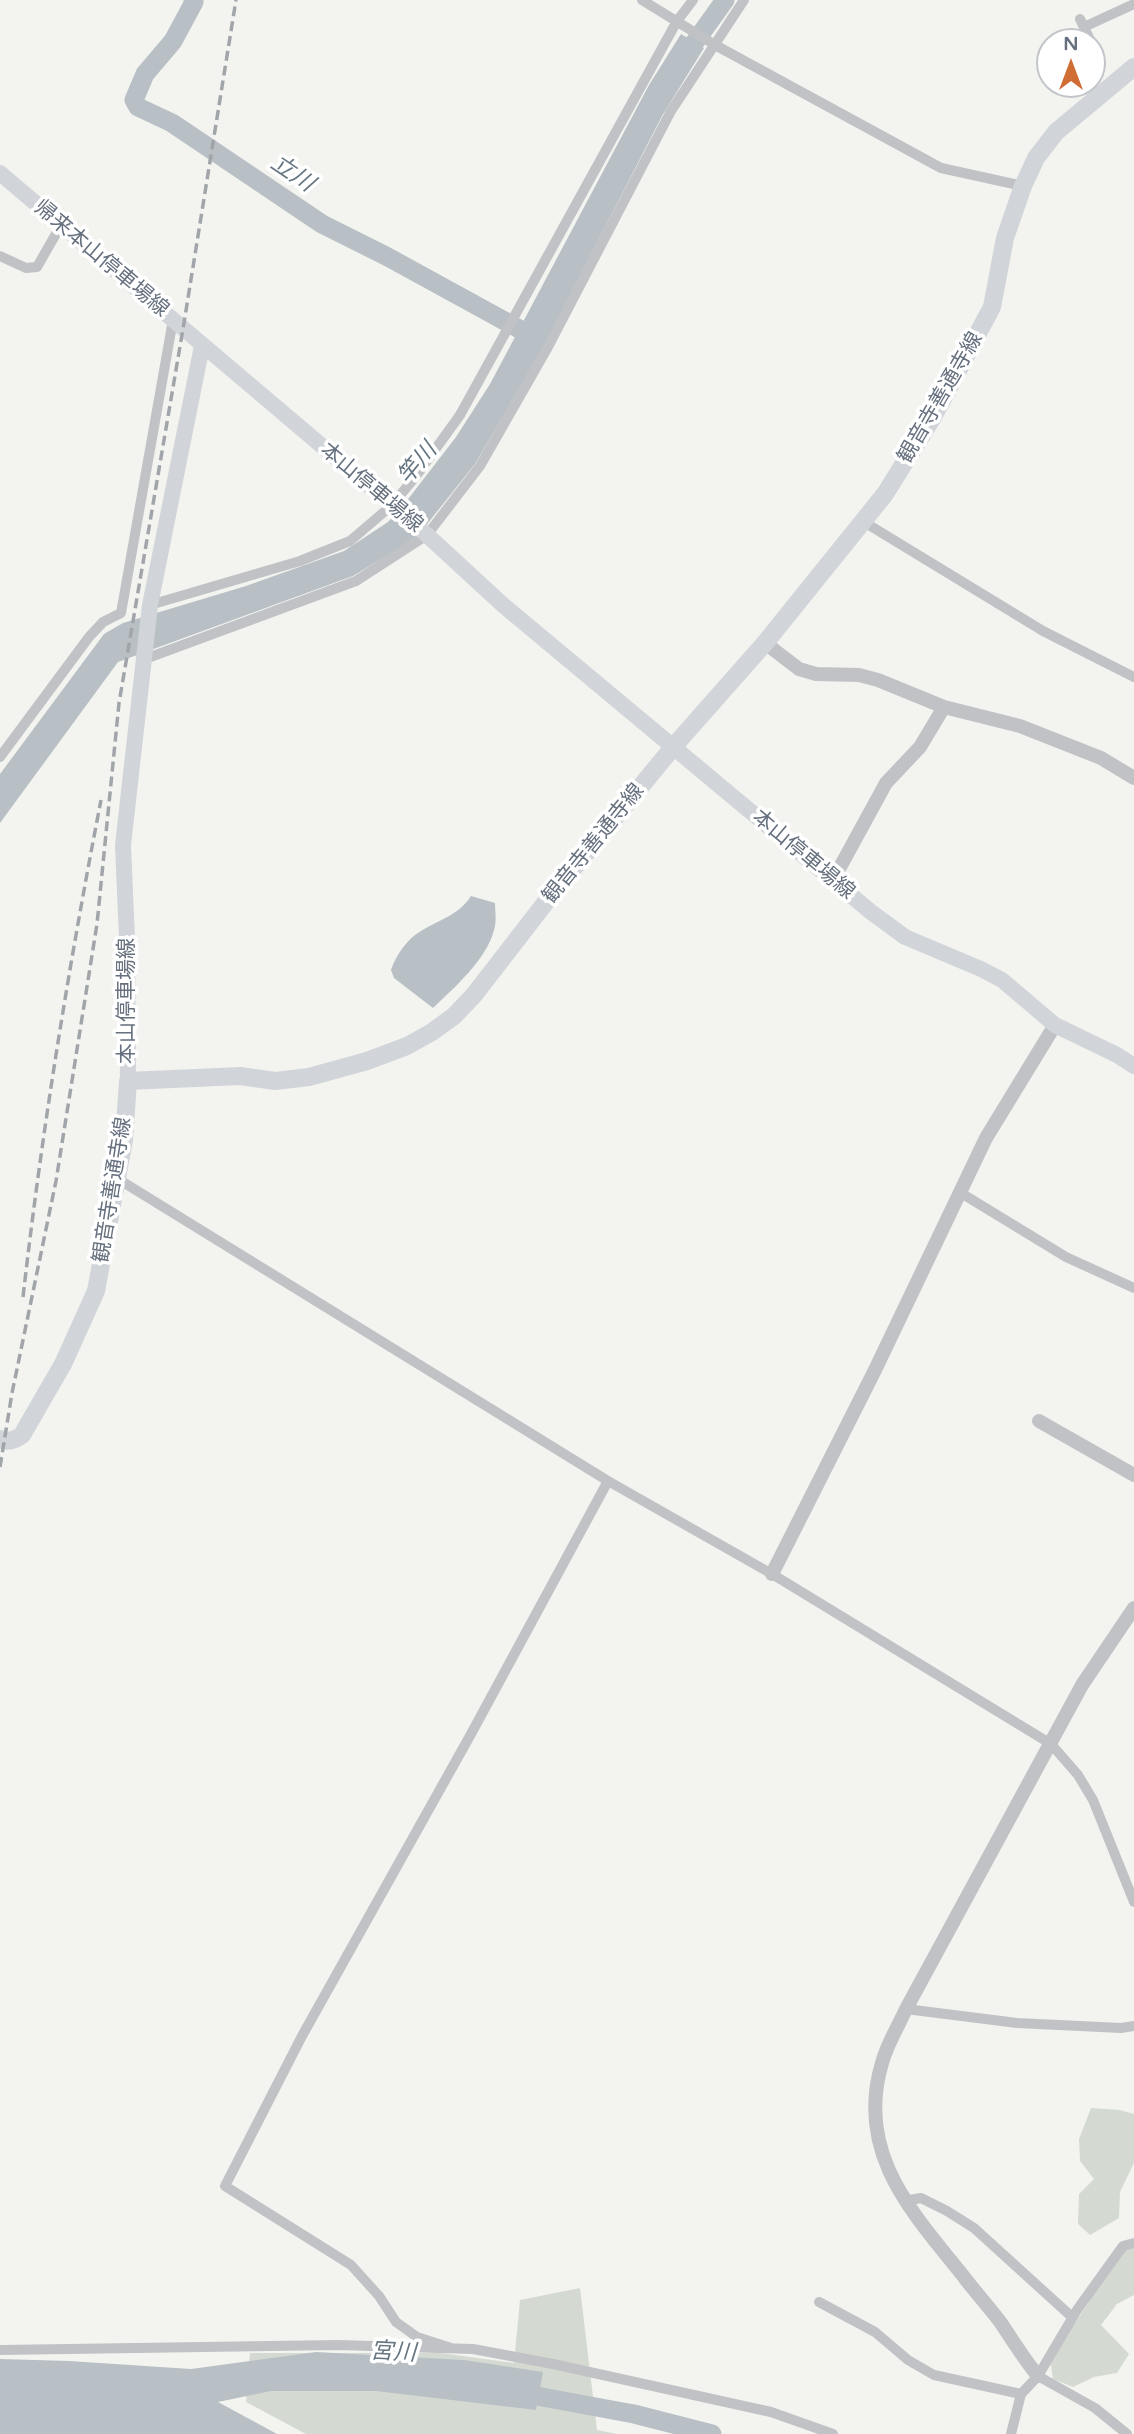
<!DOCTYPE html>
<meta charset="utf-8">
<style>
body{margin:0}
#map{position:relative;width:1134px;height:2434px;overflow:hidden;background:#f3f4f0;font-family:"Varela Round",sans-serif}
canvas{display:block}
.north{position:absolute;left:1036px;top:28px;width:70px;height:70px;box-sizing:border-box;background:#fff;border:2px solid #c2c6cb;border-radius:50%;rotate:0deg;font-size:19px;font-weight:700;line-height:28px;text-align:center;color:#66707e}
.north::after{content:'';display:block;margin:auto;width:24px;height:32px;background:#cf6d35;clip-path:polygon(50% 0,100% 100%,50% 72%,0 100%)}
</style>
<div id="map">
<canvas width="1134" height="2434"></canvas>
<div class="north">N</div>
</div>
<script>
const context = document.querySelector('canvas').getContext('2d');
context.lineJoin = 'round';
function paint(path, color) { context.fillStyle = color; context.fill(path, 'evenodd'); }
function stroke(path, color, width, dash) { context.strokeStyle = color; context.lineWidth = width; context.lineCap = dash ? 'butt' : 'round'; context.setLineDash(dash || []); context.stroke(path); }
function write(font, color, halo, rows, align = 'center') {
  context.font = font + ' "Varela Round","Noto Sans JP",sans-serif'; context.lineWidth = 7; context.setLineDash([]); context.textBaseline = 'middle'; context.strokeStyle = halo; context.fillStyle = color; for (const [text, x, y, turn = 0] of rows) {
    context.save(); context.translate(x, y); context.rotate((+turn || 0) * Math.PI / 180); context.textAlign = isNaN(turn) ? turn : align; if (halo) context.strokeText(text, 0, 0); context.fillText(text, 0, 0); context.restore();
  }
}
paint(new Path2D(`
 M 1091,2108 L 1120,2110 L 1134,2114 L 1134,2163 L 1120,2192 L 1119,2218 L 1090,2235 L 1078,2224 L 1079,2194 L 1094,2179 L 1080,2161 L 1079,2139 Z
 M 1134,2248 L 1134,2295 L 1117,2304 L 1101,2325 L 1129,2354 L 1117,2373 L 1094,2377 L 1073,2387 L 1053,2379 L 1050,2360 L 1124,2250 Z
 M 580,2288 L 597,2430 L 617,2434 L 306,2434 L 246,2402 L 250,2353 L 441,2353 L 514,2363 L 520,2300 Z`), '#d4dad2');
paint(new Path2D(`
 M 681,34 L 704,48 L 662,116 L 545,344 L 475,464 L 424,528 L 411,541 L 353,576 L 118,662 L 0,823 L 0,774 L 104,634 L 123,623 L 246,586 L 344,551 L 388,522 L 402,507 L 456,437 L 490,384 L 649,85 Z
 M 471,896 L 495,903 C 495,911 497,922 494,930 C 487,959 454,988 433,1008 L 394,978 L 391,970 C 396,955 407,939 421,931 C 439,920 459,915 471,896 Z
 M 316,2352 L 464,2360 L 543,2372 L 536,2410 L 376,2391 L 271,2391 L 218,2402 L 277,2434 L 0,2434 L 0,2359 L 69,2361 L 191,2369 Z`), '#b8c0c5');
stroke(new Path2D(`
 M 193,0 L 194,2 L 173,41 L 145,74 L 134,100 L 138,107 L 172,123 L 322,224 L 386,256 L 532,336
 M 687,53 L 725,0
 M 515,2392 L 634,2414 L 712,2434`), '#b8c0c5', 19);
stroke(new Path2D(`
 M 642,0 L 715,45 L 941,168 L 1023,186
 M 1080,19 L 1091,42
 M 1084,27 L 1134,4
 M 1092,44 L 1101,64
 M 0,256 L 26,268 L 37,267 L 61,225
 M 864,522 L 1043,631 L 1134,677
 M 150,605 L 300,561 L 350,541 L 391,506 L 416,476 L 460,415 L 677,21 L 693,0
 M 145,659 L 356,581 L 427,535 L 480,466 L 548,347 L 671,111 L 744,0
 M 0,757 L 89,637 L 103,622 L 121,613 L 173,320
 M 118,1179 L 608,1481 L 772,1574 L 1051,1744 L 1078,1775 L 1093,1800 L 1134,1902
 M 961,1193 L 1066,1257 L 1134,1288
 M 906,2009 L 1017,2023 L 1121,2028 L 1134,2026
 M 904,2201 L 921,2198 L 947,2211 L 974,2228 L 1072,2317
 M 819,2302 L 875,2332 L 908,2360 L 934,2375 L 1021,2394 L 1038,2376 L 1077,2310 L 1123,2246 L 1134,2243
 M 451,2348 L 417,2337 L 396,2322 L 379,2296 L 351,2265 L 225,2186 L 302,2036 L 471,1734 L 608,1481
 M 0,2350 L 338,2345 L 473,2349 L 553,2364 L 771,2412 L 833,2434
 M 1038,2376 L 1095,2408 L 1127,2434
 M 1011,2434 L 1021,2394`), '#c0c2c5', 10);
stroke(new Path2D(`
 M 765,643 L 799,669 L 816,674 L 859,675 L 878,680 L 944,707 L 1020,726 L 1101,758 L 1134,778
 M 833,880 L 886,783 L 920,747 L 944,707
 M 1039,1421 L 1134,1475
 M 772,1574 L 875,1370 L 986,1138 L 1055,1025
 M 1038,2376 C 1024,2359 1013,2341 1001,2323 C 989,2307 976,2293 964,2277 C 912,2212 855,2153 882,2063 C 887,2044 898,2027 906,2009 L 1082,1685 L 1134,1608`), '#c0c2c5', 14);
stroke(new Path2D(`
 M 0,173 L 427,535 L 503,605 L 871,912 L 905,937 L 981,969 L 1002,980 L 1055,1025 L 1117,1055 L 1134,1066
 M 128,1081 L 127,939 L 123,845 L 150,605 L 202,346`), '#d1d4d9', 16);
stroke(new Path2D(`
 M 0,1439 C 8,1443 15,1440 22,1435 L 63,1364 L 96,1291 L 124,1140 L 128,1081 L 240,1076 L 275,1081 L 309,1077 L 367,1061 L 407,1046 L 432,1032 L 454,1016 L 474,995 L 549,898 L 674,746 L 765,643 L 885,494 L 933,417 L 992,307 L 1005,238 L 1023,186 L 1036,158 L 1056,132 L 1134,67`), '#d1d4d9', 18);
stroke(new Path2D(`
 M 23,1297 C 42,1130 69,965 101,800
 M 0,1467 L 12,1393 L 56,1181 L 97,924 L 119,703 L 183,329 L 236,0`), '#a1a5aa', 3.5, [10, 5]);
write('21px', '#66707e', '#fff', [
 ["帰来本山停車場線",101,259,40],
 ["観音寺善通寺線",941,398,-60],
 ["本山停車場線",371,488,40],
 ["観音寺善通寺線",594,844,-51],
 ["本山停車場線",803,855,40],
 ["本山停車場線",127,1001,-90],
 ["観音寺善通寺線",113,1190,-81]
]);
write('italic 23px', '#677782', '#fff', [
 ["立川",292,174,34],
 ["竿川",418,464,-50],
 ["宮川",393,2353,3]
]);
</script>
